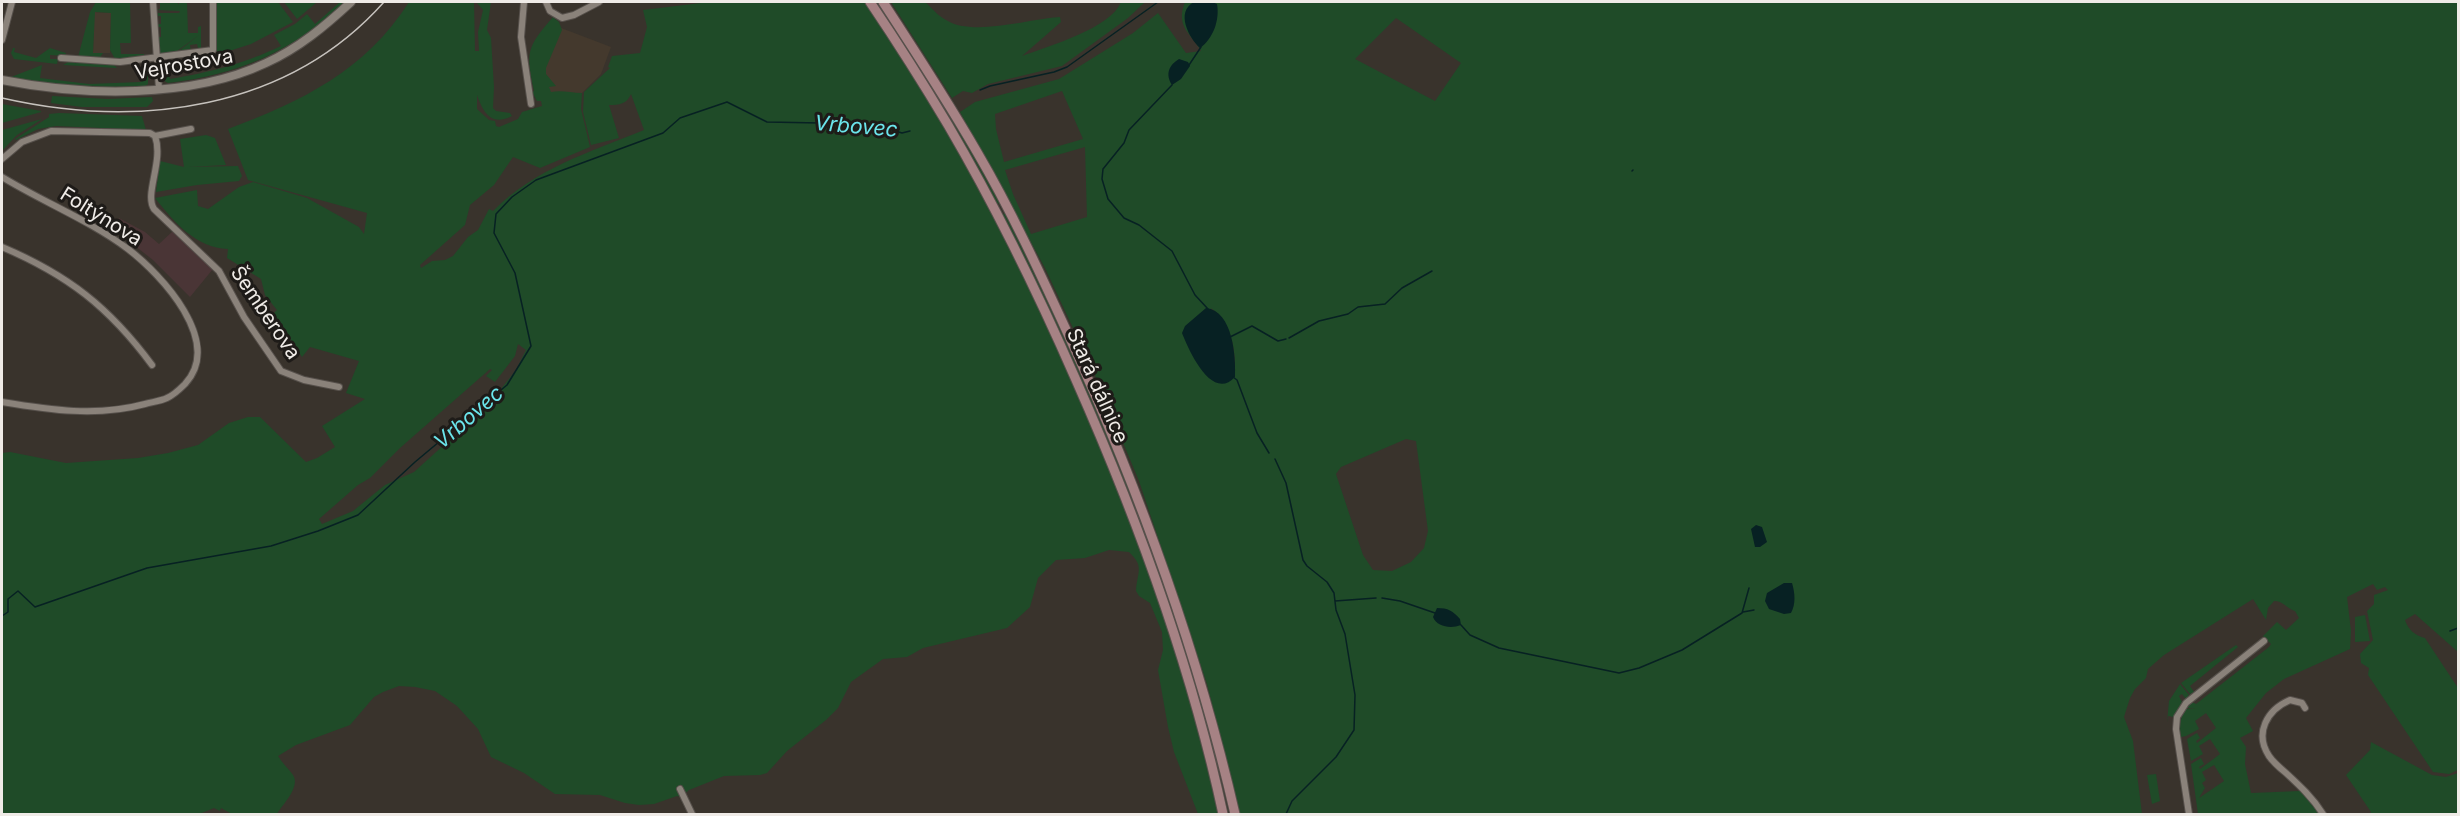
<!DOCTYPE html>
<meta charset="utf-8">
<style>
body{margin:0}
#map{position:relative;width:2460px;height:816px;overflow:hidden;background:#39332c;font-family:Inter,sans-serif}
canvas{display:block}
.frame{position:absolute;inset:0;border:3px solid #efebe7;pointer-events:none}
</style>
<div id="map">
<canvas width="2460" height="816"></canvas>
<div class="frame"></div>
</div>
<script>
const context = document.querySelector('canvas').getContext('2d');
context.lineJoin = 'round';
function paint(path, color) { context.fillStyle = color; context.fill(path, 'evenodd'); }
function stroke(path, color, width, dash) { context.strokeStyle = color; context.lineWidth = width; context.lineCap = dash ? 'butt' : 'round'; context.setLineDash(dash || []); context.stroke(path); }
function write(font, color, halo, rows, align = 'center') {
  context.font = font + ' Inter,sans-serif'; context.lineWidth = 6; context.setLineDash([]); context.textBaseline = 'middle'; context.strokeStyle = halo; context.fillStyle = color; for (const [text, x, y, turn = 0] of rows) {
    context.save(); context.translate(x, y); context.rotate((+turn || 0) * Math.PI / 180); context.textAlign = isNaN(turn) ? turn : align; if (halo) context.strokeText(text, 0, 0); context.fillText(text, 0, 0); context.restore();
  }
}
paint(new Path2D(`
 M 94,12 L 111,13 L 110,53 L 93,53 Z
 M 548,23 L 611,47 L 601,74 L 582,93 L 542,102 Z`), '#44392d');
paint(new Path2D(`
 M 119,218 L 145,232 L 159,244 L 173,231 L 213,269 L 190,297 L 153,260 L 112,228 Z`), '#4a3536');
paint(new Path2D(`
 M 96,2 L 130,2 L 131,43 L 120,43 L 121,54 L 144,54 L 145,58 L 115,59 L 110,50 L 111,13 L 95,12 L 93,53 L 103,53 L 99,59 L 78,57 L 90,12 Z
 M 160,2 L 177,2 L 179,5 L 179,2 L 187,2 L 188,33 L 198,33 L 198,27 L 201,26 L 201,49 L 195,50 L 198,48 L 197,44 L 190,45 L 191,51 L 175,54 L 199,35 L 173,54 L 161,55 L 158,51 L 157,37 L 161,37 L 161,27 L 157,27 L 157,24 L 161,24 L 161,16 L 157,16 L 157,13 L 179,13 L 180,11 L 157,10 L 160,9 Z
 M 217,2 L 278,2 L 293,22 L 251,44 L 217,55 L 217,4 L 215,3 Z
 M 284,2 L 317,2 L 297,19 Z
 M 340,2 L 344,2 C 295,51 237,75 168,83 L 161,79 L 159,68 L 167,67 L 170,79 C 211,72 243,64 281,46 L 274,35 L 295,24 L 307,14 L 315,24 Z
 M 409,2 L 474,2 L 475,51 L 479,51 L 478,32 L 483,10 L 476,2 L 491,2 L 487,30 L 491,38 L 494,87 L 493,108 L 496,111 L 510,113 L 512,116 C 491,127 483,112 477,95 L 477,109 L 489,120 L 495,121 L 496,126 L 499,127 L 518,119 L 522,112 L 542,106 L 541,101 L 537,101 L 532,92 L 534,91 C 526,52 526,48 553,17 L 559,22 L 562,30 L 546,68 L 546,74 L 556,86 L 549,87 L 551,92 C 562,90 571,93 582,93 L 581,109 L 590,147 L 540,168 L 513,157 L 494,185 L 470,205 L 465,225 L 420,265 L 421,268 L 432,261 L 445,260 L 453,256 L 468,237 L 478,230 L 489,209 L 493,211 C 536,168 588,153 644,130 L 631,94 C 627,104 619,105 609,105 L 619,138 L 591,145 L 583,112 L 584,92 L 610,68 L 608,67 L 612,56 L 640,53 L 647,27 L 643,10 L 709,2 L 865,2 C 892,44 920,85 945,128 C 1065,337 1167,579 1218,814 L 1198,814 L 1174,752 L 1168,727 L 1158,670 L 1163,650 L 1162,632 L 1150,603 L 1139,596 L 1136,591 C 1137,572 1145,567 1129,552 L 1109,550 L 1085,558 L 1056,560 L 1038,578 L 1030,607 L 1007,628 L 923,648 L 907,657 L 883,659 L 851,682 L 838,708 L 826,720 L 787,751 L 767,773 L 760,775 L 724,776 L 689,790 L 681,797 L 677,796 L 654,804 L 639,805 L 625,803 L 600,795 L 555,794 L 524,773 L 491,757 L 478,729 L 457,706 L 435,691 L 415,687 L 399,686 L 383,692 L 374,697 L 350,725 L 296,745 L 278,756 C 282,763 289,769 293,775 C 301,787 282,805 277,814 L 232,814 L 221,808 L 220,811 L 214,808 L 199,814 L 2,814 L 2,453 L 10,452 L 66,463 L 138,458 L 168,453 L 198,445 L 229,423 L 248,417 L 260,417 L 306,462 L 317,458 L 335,447 L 322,426 L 365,399 L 346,393 L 359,361 L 310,347 L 302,357 L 273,314 L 277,310 L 265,295 L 261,279 L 227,258 L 228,249 C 196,248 174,222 155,198 L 197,190 L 198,206 L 208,209 L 239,187 L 253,182 L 307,198 L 359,227 L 364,234 L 367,213 L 248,180 L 228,129 C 301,102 366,70 409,2 ZM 518,344 L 526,350 L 516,370 L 493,399 L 476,408 L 467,421 L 470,426 L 446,443 L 414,472 L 385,485 L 353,511 L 322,524 L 319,519 L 358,485 L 370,478 L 400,448 L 490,369 L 492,370 L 486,376 L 495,382 L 515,356 Z
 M 875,2 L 879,2 L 948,111 L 1000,203 L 997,204 Z
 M 891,2 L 925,2 C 932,8 938,16 946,20 C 973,37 1027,19 1060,17 L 1061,22 L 1022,56 C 1049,46 1111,28 1121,2 L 1145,2 L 1128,18 L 1062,66 L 988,84 L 972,93 L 963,91 L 952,98 Z
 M 1185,2 L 2458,2 L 2458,652 L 2415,614 L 2405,620 C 2408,630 2416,636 2425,638 L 2458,688 L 2458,770 L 2449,774 L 2433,772 L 2368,675 L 2369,668 L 2361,663 L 2360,654 L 2373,640 L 2367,611 L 2374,604 L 2374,595 L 2388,590 L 2385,587 L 2377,590 L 2373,584 L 2347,597 L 2351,631 L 2350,649 L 2284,679 L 2266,693 L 2246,718 L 2253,731 L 2240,738 L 2246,747 L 2245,764 L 2251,793 L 2300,791 L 2315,807 L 2319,814 L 2198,814 L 2191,764 L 2201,758 L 2204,764 L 2199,767 L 2200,769 L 2220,754 L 2210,739 L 2199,746 L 2203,754 L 2191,761 L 2187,739 L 2197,733 L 2200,738 L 2196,741 L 2197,743 L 2216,728 L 2206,713 L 2195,721 L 2199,729 L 2186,736 L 2181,737 C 2179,727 2180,717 2186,709 L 2195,709 L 2186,708 L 2192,702 L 2196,704 L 2269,647 L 2271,644 L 2263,636 L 2277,622 L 2286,630 L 2299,618 L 2295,611 C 2287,609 2284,601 2274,601 L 2268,608 L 2266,620 L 2253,599 L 2164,655 L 2148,669 L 2146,678 L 2135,689 L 2130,698 L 2124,717 L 2133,741 L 2142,814 L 1240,814 L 1207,684 L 1139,481 L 1094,373 L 1045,268 L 960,112 L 975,102 L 1059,79 L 1133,33 L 1158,13 L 1186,53 L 1201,51 C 1191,33 1175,27 1185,2 ZM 1396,18 L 1461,63 L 1435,101 L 1355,59 ZM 1062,91 L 1083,139 L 1004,162 L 996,129 L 995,114 ZM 1085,147 L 1087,217 L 1031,234 L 1013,194 L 1005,170 ZM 1211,308 C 1233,324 1236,352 1235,377 ZM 1406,439 L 1416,441 L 1428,531 L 1424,548 L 1411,562 L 1392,571 L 1373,570 L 1363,555 L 1336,474 L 1341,467 ZM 2214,765 L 2224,781 L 2199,798 L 2205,788 L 2202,783 L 2206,780 L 2202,772 Z
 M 13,48 L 15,48 L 14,52 L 36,58 L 50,48 L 66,53 L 65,56 L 50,55 L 50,59 L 58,59 L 57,64 L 14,59 L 11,53 Z
 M 70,61 L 113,64 L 117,68 L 63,65 Z
 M 42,65 L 40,78 L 89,84 L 141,82 L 140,70 L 148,69 L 148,84 L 145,86 C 112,87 39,90 11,77 Z
 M 52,96 L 108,99 L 152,97 L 153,101 L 147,107 L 82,107 L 51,103 Z
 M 2,104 L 41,111 L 41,112 L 2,123 Z
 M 59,113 L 142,116 L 146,130 L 56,126 L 38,129 L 16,140 L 15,139 L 49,117 L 49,114 Z
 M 42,119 L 17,135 L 2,151 L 2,130 Z
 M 206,135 L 215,138 L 226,165 L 188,167 L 238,166 L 242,176 L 239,181 L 197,185 L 156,192 L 160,161 L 184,167 L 180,139 Z
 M 1005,213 C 1055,314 1100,415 1141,519 L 1137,517 C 1098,413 1052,314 1002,215 Z
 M 1146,533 L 1188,658 L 1221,782 L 1145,538 Z
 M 2365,615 L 2370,641 L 2355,642 L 2355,617 Z
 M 2236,645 L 2238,647 L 2190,686 L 2194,692 L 2190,694 L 2181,683 Z
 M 2180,684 L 2189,695 L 2186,699 L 2182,694 L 2179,696 L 2182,702 L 2174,717 L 2168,716 L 2167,723 L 2169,701 Z
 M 2371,742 L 2432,775 L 2446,777 L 2458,773 L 2458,814 L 2370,814 L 2371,812 L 2346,775 L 2370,750 Z
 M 2156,774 L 2160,801 L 2152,804 L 2147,775 Z`), '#1f4b28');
paint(new Path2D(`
 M 1194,2 L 1212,2 L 1217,4 C 1220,20 1213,39 1200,48 C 1189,38 1175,12 1194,2 Z
 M 1179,59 L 1188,62 L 1190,66 L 1181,79 L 1172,85 C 1165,74 1169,65 1179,59 Z
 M 1206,308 C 1233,311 1236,357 1235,377 C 1212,402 1189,351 1182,333 L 1185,326 Z
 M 1756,525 L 1762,527 L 1767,542 L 1760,547 L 1755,547 L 1751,529 Z
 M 1784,583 L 1792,583 C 1795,593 1796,604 1791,613 L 1784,614 L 1769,609 L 1765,601 L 1767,593 Z
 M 1437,608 C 1448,608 1453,611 1460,619 L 1461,625 C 1451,629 1437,627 1433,617 Z`), '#072123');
stroke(new Path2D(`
 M 1189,65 L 1201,47
 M 1172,85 L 1129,130 L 1124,143 L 1103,169 L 1102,179 L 1108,199 L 1124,218 L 1139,225 L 1172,251 L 1195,295 L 1208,309
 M 980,90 L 990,86 L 1054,72 L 1067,67 L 1158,2
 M 1632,171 L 1633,170
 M 1230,337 L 1252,326 L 1278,341 L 1286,339
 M 1289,338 L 1319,321 L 1348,314 L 1358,307 L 1385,304 L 1402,288 L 1432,271
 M 1233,377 L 1237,380 L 1257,433 L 1269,453
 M 1275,459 L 1286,483 L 1303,560 L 1307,566 L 1327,582 L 1334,593 L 1336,610 L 1345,634 L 1355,695 L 1354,730 L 1336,757 L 1292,801 L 1286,814
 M 1382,598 L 1400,601 L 1435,613
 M 1335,601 L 1376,598
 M 1743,612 L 1754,610
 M 2,616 L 8,612 L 8,599 L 18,591 L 35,607 L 147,568 L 271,546 L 318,531 L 358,515 L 415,462 L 507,385 L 531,346 L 515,273 L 494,233 L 496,214 L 512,197 L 536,180 L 663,133 L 680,118 L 727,102 L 767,122 L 873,124 L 902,133 L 910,131
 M 1461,625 L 1470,635 L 1499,648 L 1619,673 L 1639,668 L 1682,650 L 1742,613 L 1749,588
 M 2450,631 L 2458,628`), '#072123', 1.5);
const minor = new Path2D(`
 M 153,2 L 159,89
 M 524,2 L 521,37 L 531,104
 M 546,2 L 550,11 L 562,18 L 574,15 L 599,2
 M 2,40 L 12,2
 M 61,58 L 120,62 L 213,50 L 213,2
 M 155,136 C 164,161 144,194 154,209 L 219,271 L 244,317 L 281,371 L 304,380 L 339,387
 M 155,136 L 191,129
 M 2,159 L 22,142 L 51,131 L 150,133 L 155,136
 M 2,177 C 43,202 89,220 128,249 C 162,275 224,342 185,384 C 180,389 174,395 167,398 C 161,401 152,402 145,404 C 97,417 50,410 2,402
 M 2,247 C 68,275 109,307 152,365
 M 2305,708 L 2302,703 L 2290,700 C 2267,710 2254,733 2269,756 C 2273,762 2280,768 2286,773 C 2300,786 2313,798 2323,814
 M 680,789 L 692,814
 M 2189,814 L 2176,729 L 2177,717 L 2186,703 L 2264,641`);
const tertiary = new Path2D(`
 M 2,80 C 83,96 190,99 266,63 C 299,48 325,26 351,2`);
const secondary = new Path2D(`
 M 870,2 C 897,42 923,83 948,125 C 996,207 1038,293 1076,380 C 1138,520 1191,665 1223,814
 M 883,2 C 915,51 947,100 977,152 C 1011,210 1040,273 1068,334 C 1139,489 1197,649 1235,814`);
stroke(minor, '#56504b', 8);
stroke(tertiary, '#56504b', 10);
stroke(secondary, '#56504b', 11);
stroke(minor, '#8a827a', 6);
stroke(tertiary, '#8a827a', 8);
stroke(secondary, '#a68284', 9);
stroke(new Path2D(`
 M 2,98 C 138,129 287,111 384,2`), '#c6c2bd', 1.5);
write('20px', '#efebe7', '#1e1b18', [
 ["Vejrostova",184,65,-10],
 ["Foltýnova",101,217,32],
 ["Šemberova",265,313,56],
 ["Stará dálnice",1097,386,66]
]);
write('italic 21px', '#6be5eb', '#1e1b18', [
 ["Vrbovec",856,127,5],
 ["Vrbovec",469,418,-41]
]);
</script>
